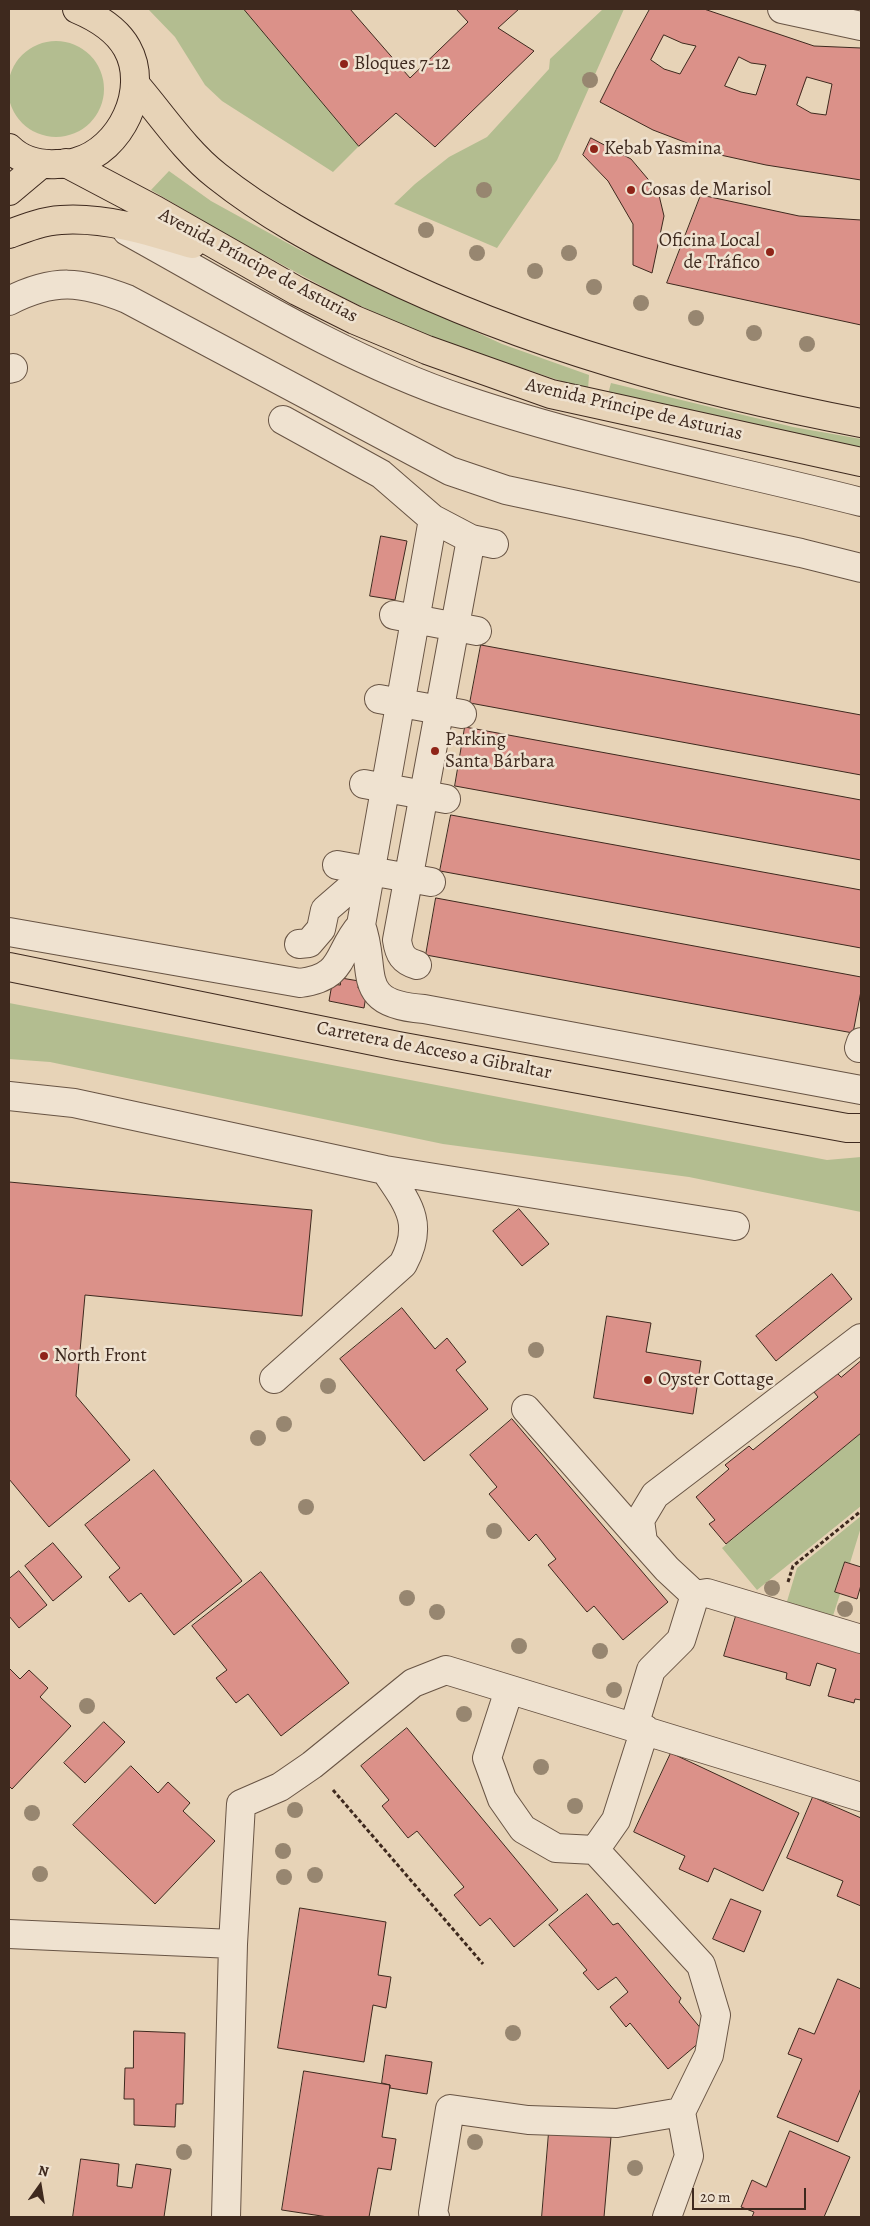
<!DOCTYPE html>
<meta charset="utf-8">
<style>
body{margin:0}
#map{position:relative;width:870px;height:2226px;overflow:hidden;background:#e7d3b7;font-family:Alegreya,serif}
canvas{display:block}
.frame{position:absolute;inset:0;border:10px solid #3e291e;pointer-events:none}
.north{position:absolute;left:15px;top:2161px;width:50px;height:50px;-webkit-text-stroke:4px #efe2d0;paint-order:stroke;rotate:13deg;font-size:14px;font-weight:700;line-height:20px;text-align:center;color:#3e291e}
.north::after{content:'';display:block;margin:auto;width:18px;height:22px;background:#3e291e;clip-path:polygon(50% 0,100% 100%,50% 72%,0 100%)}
.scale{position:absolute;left:692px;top:2188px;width:114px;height:22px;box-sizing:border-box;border:2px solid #3e291e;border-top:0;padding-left:6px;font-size:15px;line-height:18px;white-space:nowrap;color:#3e291e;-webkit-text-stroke:4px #efe2d0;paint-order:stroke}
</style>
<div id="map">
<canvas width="870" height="2226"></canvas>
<div class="frame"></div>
<div class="north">N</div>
<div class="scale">20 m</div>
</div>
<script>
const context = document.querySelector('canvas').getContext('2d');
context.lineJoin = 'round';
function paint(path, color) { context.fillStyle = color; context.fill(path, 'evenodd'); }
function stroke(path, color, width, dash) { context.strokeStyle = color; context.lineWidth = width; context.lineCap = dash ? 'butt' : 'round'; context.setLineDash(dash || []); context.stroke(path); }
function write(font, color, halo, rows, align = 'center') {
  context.font = font + ' Alegreya,serif'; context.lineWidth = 5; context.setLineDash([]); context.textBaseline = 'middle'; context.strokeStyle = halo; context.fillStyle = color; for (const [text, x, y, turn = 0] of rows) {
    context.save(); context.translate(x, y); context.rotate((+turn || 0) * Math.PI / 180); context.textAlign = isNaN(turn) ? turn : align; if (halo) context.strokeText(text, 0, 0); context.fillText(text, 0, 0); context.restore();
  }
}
paint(new Path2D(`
 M 148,9 L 244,9 L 359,146 L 333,172 L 222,101 L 205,85 L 175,37 Z
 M 603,9 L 624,9 L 557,160 L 497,248 L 394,204 L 415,184 L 449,157 L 487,137 L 549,69 L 550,59 Z
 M8 89a48 48 0 1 1 96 0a48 48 0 1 1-96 0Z
 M 169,171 L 211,201 L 300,250 L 502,344 L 589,375 L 588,390 L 417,333 L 342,297 L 229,236 L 151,190 Z
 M 611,383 L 793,427 L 861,439 L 861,449 L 608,394 Z
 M 9,1003 L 827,1160 L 861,1157 L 861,1212 L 689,1177 L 443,1144 L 50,1062 L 9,1059 Z
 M 861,1433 L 861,1506 L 757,1590 L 722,1548 Z
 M 861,1516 L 861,1527 L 850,1563 L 845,1562 L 835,1592 L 840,1594 L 831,1622 L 785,1608 L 797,1568 Z`), '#b3bd90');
const building = new Path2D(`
 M 244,9 L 350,9 L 410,78 L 468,22 L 456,9 L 519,9 L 498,28 L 534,51 L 435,147 L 396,113 L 359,146 Z
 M 650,9 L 704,9 L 814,46 L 861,48 L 861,180 L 766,165 L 716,154 L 653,130 L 600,102 L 616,70 ZM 664,35 L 682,43 L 696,46 L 680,74 L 664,69 L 651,60 ZM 739,57 L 751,63 L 766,65 L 756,95 L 741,92 L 725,86 ZM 807,77 L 832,84 L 826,115 L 811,113 L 797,105 Z
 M 591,138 L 631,159 L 658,191 L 664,216 L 652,273 L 633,265 L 633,224 L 608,181 L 583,155 Z
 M 701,195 L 799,216 L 861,220 L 861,325 L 667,283 Z
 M 381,536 L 407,541 L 395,600 L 370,596 Z
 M 481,645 L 861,715 L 861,775 L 470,703 Z
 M 465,727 L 861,800 L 861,860 L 455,786 Z
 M 451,815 L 861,890 L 861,948 L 440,871 Z
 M 436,898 L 861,977 L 861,991 L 853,1033 L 426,955 Z
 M 341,978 L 359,981 L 358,988 L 367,990 L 364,1008 L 329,1001 L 332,984 L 340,985 Z
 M 9,1182 L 312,1210 L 302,1316 L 85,1295 L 76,1396 L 130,1460 L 49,1527 L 9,1479 Z
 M 519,1209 L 549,1244 L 522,1266 L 493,1231 Z
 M 832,1274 L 852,1299 L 776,1361 L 756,1336 Z
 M 402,1308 L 435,1349 L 447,1338 L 466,1362 L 456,1370 L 488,1409 L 424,1461 L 340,1359 Z
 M 607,1316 L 651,1323 L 646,1352 L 701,1361 L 693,1414 L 594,1398 Z
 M 861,1361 L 861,1433 L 726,1544 L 709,1524 L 715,1520 L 696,1497 L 729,1469 L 725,1465 L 749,1446 L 753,1450 L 818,1397 L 814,1392 L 837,1373 L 841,1377 Z
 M 512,1419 L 668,1602 L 623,1640 L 594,1606 L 587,1612 L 548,1565 L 556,1559 L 536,1534 L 529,1541 L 489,1494 L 497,1487 L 470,1455 Z
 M 154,1470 L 242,1581 L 174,1635 L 141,1593 L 129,1602 L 109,1577 L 120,1568 L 85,1525 Z
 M 53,1543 L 82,1577 L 53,1601 L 25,1566 Z
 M 845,1562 L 861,1567 L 861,1585 L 857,1599 L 835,1592 Z
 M 19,1571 L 47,1605 L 19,1628 L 9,1616 L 9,1579 Z
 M 261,1572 L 349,1683 L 281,1736 L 248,1694 L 236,1703 L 216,1678 L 227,1670 L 192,1626 Z
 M 736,1616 L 780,1629 L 782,1621 L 861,1643 L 861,1700 L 855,1699 L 854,1703 L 828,1696 L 836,1669 L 817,1663 L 810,1686 L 786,1679 L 787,1673 L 724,1656 Z
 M 9,1668 L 20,1679 L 29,1670 L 48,1688 L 40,1697 L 71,1726 L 12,1789 L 9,1786 Z
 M 104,1722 L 125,1742 L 85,1783 L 64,1763 Z
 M 407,1728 L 558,1910 L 514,1947 L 490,1918 L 480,1926 L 454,1895 L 464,1887 L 417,1831 L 408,1838 L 382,1806 L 389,1800 L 361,1766 Z
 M 671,1753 L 799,1813 L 763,1891 L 714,1868 L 708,1882 L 679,1869 L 685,1856 L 634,1832 Z
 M 131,1766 L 158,1793 L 168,1782 L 190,1803 L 183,1811 L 215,1841 L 155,1904 L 73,1825 Z
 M 813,1797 L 861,1818 L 861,1906 L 837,1896 L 843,1881 L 787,1858 Z
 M 587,1894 L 613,1925 L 618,1923 L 681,1998 L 679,2002 L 707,2036 L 668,2069 L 630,2023 L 626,2027 L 610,2007 L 628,1992 L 616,1977 L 598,1990 L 583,1973 L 587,1970 L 549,1925 Z
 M 731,1899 L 761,1911 L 744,1952 L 713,1939 Z
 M 300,1908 L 386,1922 L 378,1975 L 391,1977 L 386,2008 L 373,2005 L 364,2062 L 278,2048 Z
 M 838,1979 L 861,1989 L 861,2088 L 838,2142 L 777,2117 L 802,2059 L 788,2054 L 799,2028 L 814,2034 Z
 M 134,2031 L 185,2033 L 183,2104 L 176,2104 L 175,2127 L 134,2125 L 134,2099 L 124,2099 L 125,2068 L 133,2068 Z
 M 386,2055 L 432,2062 L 427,2094 L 390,2088 L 390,2085 L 382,2083 Z
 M 304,2071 L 390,2085 L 382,2137 L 396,2139 L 391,2170 L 378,2168 L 369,2217 L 328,2217 L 282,2210 Z
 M 790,2131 L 850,2157 L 824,2217 L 752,2217 L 754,2212 L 741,2207 L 752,2180 L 766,2187 Z
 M 549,2132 L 611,2137 L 604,2217 L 542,2217 Z
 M 81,2159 L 119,2164 L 117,2186 L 132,2188 L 136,2164 L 171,2169 L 164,2217 L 73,2217 Z`);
paint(building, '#db9189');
stroke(building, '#3e291e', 1);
const minor = new Path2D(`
 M 782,9 L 861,26
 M 127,231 C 234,290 346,360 462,399 C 592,443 728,468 861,502
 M 9,301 C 54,278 81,281 127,299 L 450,471 L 506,490 L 801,553 L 861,568
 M 9,369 L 13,368
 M 283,420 L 381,474 L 433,519 L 361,925 C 378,971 352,1004 424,1009 L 861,1090
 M 433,519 L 471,539 L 494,544
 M 394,615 L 477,631
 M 379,699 L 462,714
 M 364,784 L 446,799
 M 337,865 L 431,882
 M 9,932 L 300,983 C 346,977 336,953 361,925
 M 299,944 L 309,943 L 321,929 L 325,910 L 370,871
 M 417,965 C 403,961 399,954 397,940 L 471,539
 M 861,1042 L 859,1048 L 861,1048
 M 9,1096 L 74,1103 L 385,1170 L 735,1226
 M 274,1379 L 403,1264 C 425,1223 408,1204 385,1170
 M 526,1409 L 643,1542
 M 695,1595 L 667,1569 L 643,1542 L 640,1520 L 655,1495 L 861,1338
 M 695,1595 L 707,1593 L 861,1639
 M 509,1690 L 487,1758 L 502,1799 L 523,1829 L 556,1848 L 595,1850 L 616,1820 L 645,1729
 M 634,1726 L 651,1670 L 681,1640 L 695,1595
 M 595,1850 L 701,1965 L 716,2015 L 709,2055 L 681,2112 L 689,2156 L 667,2217
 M 9,1934 L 233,1944
 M 226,2217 L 233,1944 L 241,1804 L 280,1787 L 312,1765 L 413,1683 L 446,1670 L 861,1797
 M 435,2217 L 433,2213 L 450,2109 L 528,2120 L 617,2123 L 681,2112`);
const major = new Path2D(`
 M 135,84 C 161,114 185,151 217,176 C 266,215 320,244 375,271 C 528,346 695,391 861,423
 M 66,163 L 155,210 L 297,291 L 355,320 L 427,350 L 551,394 L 861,462
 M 9,234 C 25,228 43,221 61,220 C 105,217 150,231 192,244`);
const highway = new Path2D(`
 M 9,148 C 22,161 40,165 57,164 C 64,164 71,164 76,162 C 121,150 150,89 127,48 C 117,30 96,17 77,9
 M 9,191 L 40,165
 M 9,967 L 398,1046 L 847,1128 L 861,1128`);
stroke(minor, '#685444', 30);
stroke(major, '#3e291e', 30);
stroke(highway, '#3e291e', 30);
stroke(new Path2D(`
 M 788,1582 L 793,1566 L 861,1511
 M 333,1790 L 483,1964`), '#3e291e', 3, [4, 2.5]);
stroke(minor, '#efe2d0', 28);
stroke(major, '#e7d3b7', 28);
stroke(highway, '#e7d3b7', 28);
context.fillStyle = '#978670';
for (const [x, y] of [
 [590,80],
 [484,190],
 [426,230],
 [477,253],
 [569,253],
 [535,271],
 [594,287],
 [641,303],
 [696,318],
 [754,333],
 [807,344],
 [536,1350],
 [328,1386],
 [284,1424],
 [258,1438],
 [306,1507],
 [494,1531],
 [772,1588],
 [407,1598],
 [845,1609],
 [437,1612],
 [519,1646],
 [600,1651],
 [614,1690],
 [87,1706],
 [464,1714],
 [541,1767],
 [575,1806],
 [295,1810],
 [32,1813],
 [283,1851],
 [40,1874],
 [315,1875],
 [284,1877],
 [513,2033],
 [475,2142],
 [184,2152],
 [635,2168]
]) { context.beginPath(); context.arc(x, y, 8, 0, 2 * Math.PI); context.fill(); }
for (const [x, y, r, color] of [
 [344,64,5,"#8f2418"],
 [594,149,5,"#8f2418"],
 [631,190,5,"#8f2418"],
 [770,252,5,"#8f2418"],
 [435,751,5,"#8f2418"],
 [44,1356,5,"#8f2418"],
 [648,1380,5,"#8f2418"]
]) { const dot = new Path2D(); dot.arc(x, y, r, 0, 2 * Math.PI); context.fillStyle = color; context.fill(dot); stroke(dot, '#efe2d0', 2); }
write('19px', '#3e291e', '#efe2d0', [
 ["Bloques 7-12",354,64],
 ["Kebab Yasmina",604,149],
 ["Cosas de Marisol",641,190],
 ["Oficina Local",760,241,"right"],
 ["de Tráfico",760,263,"right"],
 ["Parking",445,740],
 ["Santa Bárbara",445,762],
 ["North Front",54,1356],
 ["Oyster Cottage",658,1380]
], 'left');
write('19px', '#3e291e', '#efe2d0', [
 ["Avenida Príncipe de Asturias",258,266,28],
 ["Avenida Príncipe de Asturias",634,410,13],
 ["Carretera de Acceso a Gibraltar",434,1051,11]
]);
</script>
